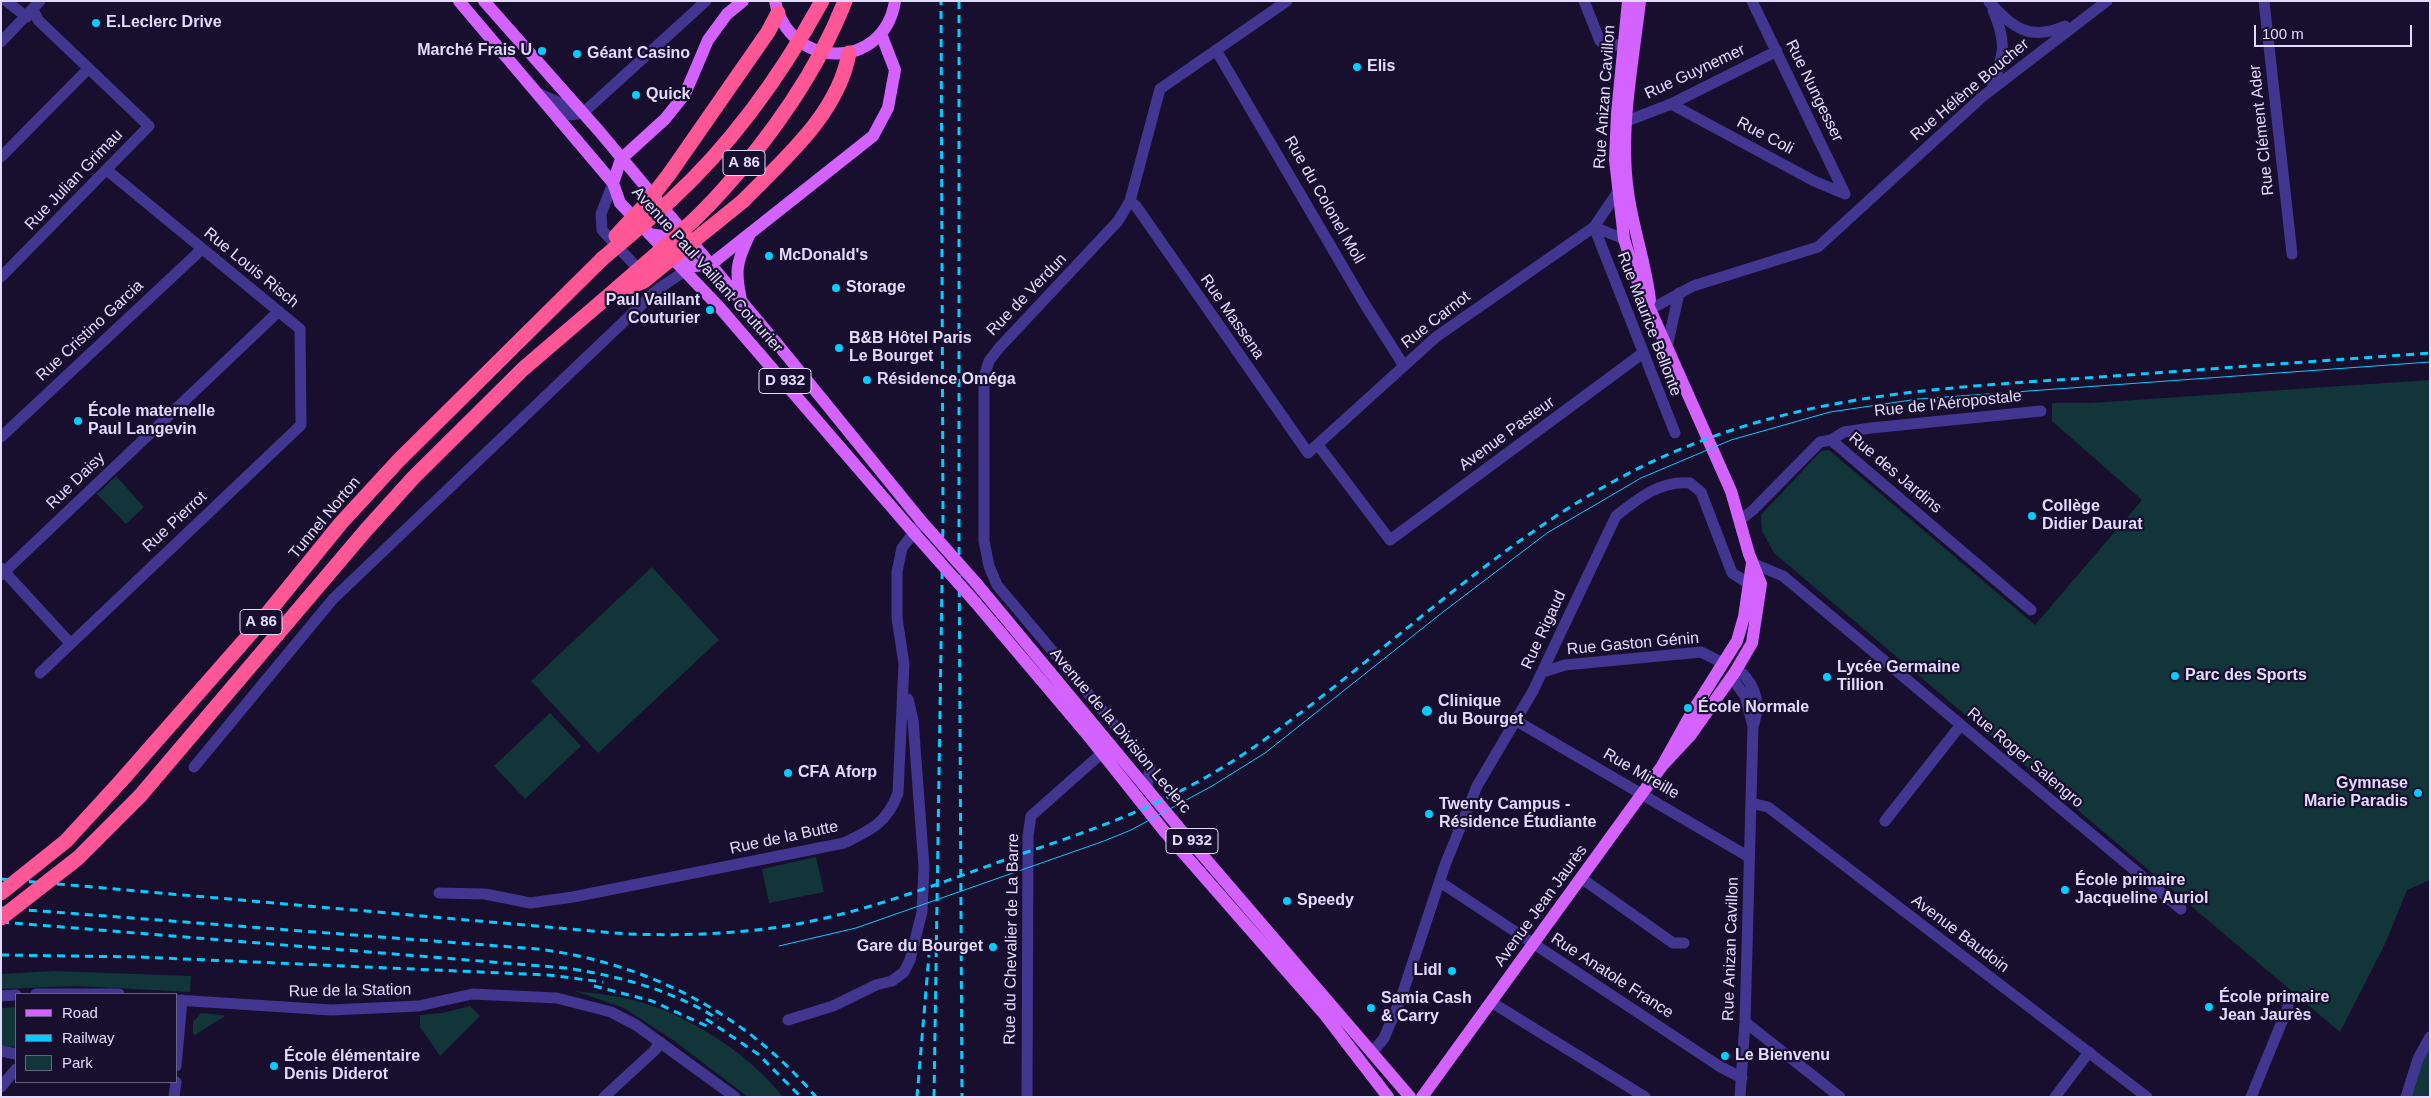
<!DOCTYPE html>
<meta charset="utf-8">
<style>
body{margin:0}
#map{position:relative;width:2431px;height:1098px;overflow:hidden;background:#170f2d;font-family:Arial,sans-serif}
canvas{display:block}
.frame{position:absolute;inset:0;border:2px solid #e3dbff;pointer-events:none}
.legend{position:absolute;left:15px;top:993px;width:162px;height:90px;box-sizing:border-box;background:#170f2d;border:1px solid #696181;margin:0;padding:6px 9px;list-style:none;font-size:15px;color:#e3dbff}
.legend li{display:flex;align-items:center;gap:10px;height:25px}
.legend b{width:25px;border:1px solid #696181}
.scale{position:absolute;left:2254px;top:25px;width:158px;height:22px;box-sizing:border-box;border:2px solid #e3dbff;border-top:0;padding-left:6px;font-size:15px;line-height:18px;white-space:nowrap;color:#e3dbff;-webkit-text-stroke:4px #170f2d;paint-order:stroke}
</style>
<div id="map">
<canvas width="2431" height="1098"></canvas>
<div class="frame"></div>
<ul class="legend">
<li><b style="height:6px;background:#d462ff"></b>Road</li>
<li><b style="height:6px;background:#07cdff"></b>Railway</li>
<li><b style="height:14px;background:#113538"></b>Park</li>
</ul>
<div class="scale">100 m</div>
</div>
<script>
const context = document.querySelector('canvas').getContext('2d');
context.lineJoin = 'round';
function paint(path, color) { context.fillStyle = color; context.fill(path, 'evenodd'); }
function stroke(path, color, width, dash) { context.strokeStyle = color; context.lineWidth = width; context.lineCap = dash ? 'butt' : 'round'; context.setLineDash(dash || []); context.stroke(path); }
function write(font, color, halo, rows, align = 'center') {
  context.font = font + ' Arial,sans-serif'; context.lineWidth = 4.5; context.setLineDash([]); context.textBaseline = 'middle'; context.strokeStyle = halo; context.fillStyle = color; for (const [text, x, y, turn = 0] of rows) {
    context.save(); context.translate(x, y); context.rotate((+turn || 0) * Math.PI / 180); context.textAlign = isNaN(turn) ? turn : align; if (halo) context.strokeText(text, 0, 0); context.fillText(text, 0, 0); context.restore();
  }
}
paint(new Path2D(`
 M 2430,380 L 2430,880 L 2407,890 L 2385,944 L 2340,1032 L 1774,553 L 1762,531 L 1761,515 L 1821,451 L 1829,450 L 2035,625 L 2142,500 L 2052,421 L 2052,403 L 2090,403 Z
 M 116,476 L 144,507 L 126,524 L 97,494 Z
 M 652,567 L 719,640 L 598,753 L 531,681 Z
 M 550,713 L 581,746 L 525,799 L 494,766 Z
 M 816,857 L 824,892 L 769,903 L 762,869 Z
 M 54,971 L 191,976 L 190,992 L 76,986 L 1,989 L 1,974 Z
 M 575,991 C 601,994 628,997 653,1006 C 700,1023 753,1058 783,1097 L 748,1097 L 673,1040 L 624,1008 Z
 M 470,1006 L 480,1016 L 440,1056 L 420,1027 L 420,1015 L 442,1013 Z
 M 16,1007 L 16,1047 L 1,1046 L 1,1008 Z
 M 201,1013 L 222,1015 L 225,1016 L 195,1035 L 193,1033 L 193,1022 Z
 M 2430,1045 L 2430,1097 L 2411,1097 L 2425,1051 Z`), '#113538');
stroke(new Path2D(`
 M 6,1 L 27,17
 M 1584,1 L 1600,41 L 1611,46 L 1623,44
 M 1752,1 L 1845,194
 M 2264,1 L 2292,254
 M 1989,2 C 2013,27 2029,42 2065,26
 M 1,42 L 40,1
 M 1216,50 L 1364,303 L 1404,366
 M 1992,89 C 2003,54 2008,45 1993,10
 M 540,94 L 560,103 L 570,115 L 583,113 L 706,1
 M 1671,104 L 1814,181 L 1845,194
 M 1627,121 L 1671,104 L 1777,51
 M 1,157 L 88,69
 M 613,183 L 601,214 L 602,230 L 644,275
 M 1130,201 L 1136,206 L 1308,453 L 1436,337 L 1594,227 L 1617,193
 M 1594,227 L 1675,433
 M 1594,227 L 1624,239
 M 1,277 L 149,126 L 38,20 L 33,9
 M 1651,309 L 1693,286 L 1818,247 L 1982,97 L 2107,1
 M 1667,347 L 1679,293
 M 1,437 L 202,249
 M 1831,440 L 1844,432 L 1871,428 L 2041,411
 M 1318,445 L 1390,540 L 1643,353
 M 1740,520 L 1753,510 L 1820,442 L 1831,440 L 2031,610
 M 1752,563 L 1783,576 L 2181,909
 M 1,568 L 70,643
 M 1,575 L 279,311
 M 1543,672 L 1565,665 L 1701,652 L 1723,663
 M 40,673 L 301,425 L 300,329 L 108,171
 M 1515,720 L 1749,857
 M 194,767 L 333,599 L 658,289 L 691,267
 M 1147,788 L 1150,767 L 997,585 L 989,566 L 984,541 L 984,377 L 989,361 L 999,348 L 1118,221 L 1130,201 L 1160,89 L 1287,1
 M 1751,803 L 1768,807 L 2147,1097
 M 1885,821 L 1960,726
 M 1581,878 L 1673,943 L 1684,943
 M 1440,882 L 1719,1066 L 1742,1078
 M 439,893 L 485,894 L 530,903 L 573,897 L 844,843 C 871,830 887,823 898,793 L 904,664 L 897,618 L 897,572 L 902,548 L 918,527
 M 36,994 L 119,994
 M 1,996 L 16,995
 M 176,1000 L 331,1010 L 419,1006 L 472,994 L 557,998 L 611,1012 L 636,1025 L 735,1097
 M 1491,1002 L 1645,1097
 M 788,1020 L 833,1006 L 876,985 L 892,981 L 904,972 L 910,960 L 922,912 L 924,867 L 913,720 L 908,699
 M 1745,1022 L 1840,1097
 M 1,1051 L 16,1054
 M 1372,1053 L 1384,1038 L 1401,998 L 1445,865 L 1477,786 L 1533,691 L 1616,516 C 1637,499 1661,480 1690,483 L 1701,492 L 1732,573 L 1748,583
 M 176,1066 L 182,1000
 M 1,1087 L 16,1069
 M 174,1097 L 176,1082
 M 604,1097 L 655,1050 L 660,1042
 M 1027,1097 L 1028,836 L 1031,816 L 1102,753
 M 1740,1097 L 1745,1022 L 1753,726 C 1760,707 1757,689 1743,674 L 1735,672 L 1734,681 L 1745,696 L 1753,726
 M 2055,1097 L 2089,1052
 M 2251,1097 L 2288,1007
 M 2406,1097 L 2418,1059 L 2430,1037`), '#423690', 11);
stroke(new Path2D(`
 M 459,1 L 613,183 L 620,203 L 720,308 L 914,533
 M 484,1 L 599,131 L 779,346 L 922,522
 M 775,1 C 789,70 884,72 895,1
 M 1628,1 L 1617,113 L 1615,160 L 1624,239 L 1637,280 L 1731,491 L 1749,554 L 1761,584 L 1752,643 L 1735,672 L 1690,736 L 1662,766
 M 1640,1 C 1633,63 1619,130 1628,192 C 1633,229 1646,264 1650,300
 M 613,183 L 621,159 L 665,119 L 685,94 L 708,40 L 727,14 L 743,1
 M 649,234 L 668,237 L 695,266 L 710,265 L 873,136 L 888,108 L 895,70 L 881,34
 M 741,300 C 735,271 736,263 749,236
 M 977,584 L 1181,830 L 1410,1097
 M 975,602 L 1090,738 L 1164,831 L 1325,1015 L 1388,1097
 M 1422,1097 L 1662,766 L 1691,714 L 1737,641 L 1744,617 L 1752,563`), '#d462ff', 12);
stroke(new Path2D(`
 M 670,173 L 768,32 L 778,13
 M 743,201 C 784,159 838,114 849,53
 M 121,781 L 258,625 L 341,523 L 398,461 L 602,259
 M 140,796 L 366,530 L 413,478 L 523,369 L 607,297`), '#ff5696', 15);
stroke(new Path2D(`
 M 779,946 L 856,928 L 1104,841 L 1131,830 L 1212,786 L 1265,753 L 1443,612 L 1547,533 L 1641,478 L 1731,440 L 1830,412 L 1918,399 L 2430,362`), '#07cdff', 1);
stroke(new Path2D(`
 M 959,1 L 959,536 L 962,1097
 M 1,879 L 627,934 C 689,936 751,934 812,921 C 879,907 943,882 1007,859 C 1059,841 1112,824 1162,800 C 1207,779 1248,753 1287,723 C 1411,631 1525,517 1669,454 C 1812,392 1946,388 2099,377 C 2209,369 2319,361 2430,353
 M 1,908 L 538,949 C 647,963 745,1013 816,1097
 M 1,922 L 566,968 C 619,976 672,990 718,1019
 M 1,955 L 140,957 L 548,975 L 603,982
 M 594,986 L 652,1001 L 711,1028
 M 706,1019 L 758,1054 L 801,1097
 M 917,1097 L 929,955
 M 934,1097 L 943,519 L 941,1`), '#07cdff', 3, [8, 6]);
stroke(new Path2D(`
 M 922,522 L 977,584
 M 914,533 L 975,602`), '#d462ff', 12);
stroke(new Path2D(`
 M 616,236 L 647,203 L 670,173
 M 602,259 C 625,239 649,220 671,200 C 733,143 782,74 822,1
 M 620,291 L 644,281 L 743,201
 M 607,297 C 645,263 687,230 721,192 C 771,137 818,70 845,1
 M 1,893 L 66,841 L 121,781
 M 1,918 L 78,858 L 140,796`), '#ff5696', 15);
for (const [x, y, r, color] of [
 [96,23,5,"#07cdff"],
 [542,51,5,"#07cdff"],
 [577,54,5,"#07cdff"],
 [1357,67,5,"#07cdff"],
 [636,95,5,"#07cdff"],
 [769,256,5,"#07cdff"],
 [836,288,5,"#07cdff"],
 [710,310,5,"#07cdff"],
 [839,348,5,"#07cdff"],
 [867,380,5,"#07cdff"],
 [78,421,5,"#07cdff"],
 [2032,516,5,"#07cdff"],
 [2175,676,5,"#07cdff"],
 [1827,677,5,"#07cdff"],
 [1688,708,5,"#07cdff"],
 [1427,711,6,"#07cdff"],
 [788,773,5,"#07cdff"],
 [2418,793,5,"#07cdff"],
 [1429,814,5,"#07cdff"],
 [2065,890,5,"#07cdff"],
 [1287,901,5,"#07cdff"],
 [993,947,5,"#07cdff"],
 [1452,971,5,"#07cdff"],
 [2209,1007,5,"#07cdff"],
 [1371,1008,5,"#07cdff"],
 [1725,1056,5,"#07cdff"],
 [274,1066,5,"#07cdff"]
]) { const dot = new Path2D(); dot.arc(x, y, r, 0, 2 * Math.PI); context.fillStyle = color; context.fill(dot); stroke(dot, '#170f2d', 2); }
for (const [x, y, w] of [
 [744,163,42],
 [785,381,52],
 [261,622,42],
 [1192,841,52]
]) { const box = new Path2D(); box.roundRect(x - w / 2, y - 12.5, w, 25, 4); context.fillStyle = '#170f2d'; context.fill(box); stroke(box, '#e3dbff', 1); }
write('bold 15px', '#e3dbff', null, [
 ["A 86",744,163],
 ["D 932",785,381],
 ["A 86",261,622],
 ["D 932",1192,841]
]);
write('bold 16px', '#e3dbff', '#170f2d', [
 ["E.Leclerc Drive",106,23],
 ["Marché Frais U",532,51,"right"],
 ["Géant Casino",587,54],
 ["Elis",1367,67],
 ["Quick",646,95],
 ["McDonald's",779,256],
 ["Storage",846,288],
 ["Paul Vaillant",700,301,"right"],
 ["Couturier",700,319,"right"],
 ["B&B Hôtel Paris",849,339],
 ["Le Bourget",849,357],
 ["Résidence Oméga",877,380],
 ["École maternelle",88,412],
 ["Paul Langevin",88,430],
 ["Collège",2042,507],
 ["Didier Daurat",2042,525],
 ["Lycée Germaine",1837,668],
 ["Tillion",1837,686],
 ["Parc des Sports",2185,676],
 ["Clinique",1438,702],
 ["du Bourget",1438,720],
 ["École Normale",1698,708],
 ["CFA Aforp",798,773],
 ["Gymnase",2408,784,"right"],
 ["Marie Paradis",2408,802,"right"],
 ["Twenty Campus -",1439,805],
 ["Résidence Étudiante",1439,823],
 ["École primaire",2075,881],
 ["Jacqueline Auriol",2075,899],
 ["Speedy",1297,901],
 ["Gare du Bourget",983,947,"right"],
 ["Lidl",1442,971,"right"],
 ["École primaire",2219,998],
 ["Jean Jaurès",2219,1016],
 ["Samia Cash",1381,999],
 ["& Carry",1381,1017],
 ["Le Bienvenu",1735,1056],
 ["École élémentaire",284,1057],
 ["Denis Diderot",284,1075]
], 'left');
write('16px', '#e3dbff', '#170f2d', [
 ["Rue Guynemer",1695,72,-25],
 ["Rue Hélène Boucher",1970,90,-40],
 ["Rue Nungesser",1814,91,64],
 ["Rue Anizan Cavillon",1605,97,-86],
 ["Rue Clément Ader",2262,130,-96],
 ["Rue Coli",1765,136,28],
 ["Rue Julian Grimau",74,180,-46],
 ["Rue du Colonel Moll",1324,200,60],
 ["Rue Louis Risch",251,268,39],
 ["Avenue Paul Vaillant Couturier",707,270,48],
 ["Rue de Verdun",1027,295,-46],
 ["Rue Massena",1232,317,55],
 ["Rue Carnot",1436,320,-38],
 ["Rue Maurice Bellonte",1649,324,69],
 ["Rue Cristino Garcia",90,331,-43],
 ["Rue de l'Aéropostale",1948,404,-6],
 ["Avenue Pasteur",1507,434,-36],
 ["Rue des Jardins",1895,473,40],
 ["Rue Daisy",76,481,-44],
 ["Tunnel Norton",325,518,-50],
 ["Rue Pierrot",175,522,-43],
 ["Rue Rigaud",1544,630,-65],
 ["Rue Gaston Génin",1633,644,-5],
 ["Avenue de la Division Leclerc",1120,731,50],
 ["Rue Roger Salengro",2025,758,40],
 ["Rue Mireille",1641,774,30],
 ["Rue de la Butte",784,838,-12],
 ["Avenue Jean Jaurès",1541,906,-54],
 ["Avenue Baudoin",1960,934,37],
 ["Rue du Chevalier de La Barre",1012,939,-89],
 ["Rue Anizan Cavillon",1731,949,-88],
 ["Rue Anatole France",1612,976,33],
 ["Rue de la Station",350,991,-1]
]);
</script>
